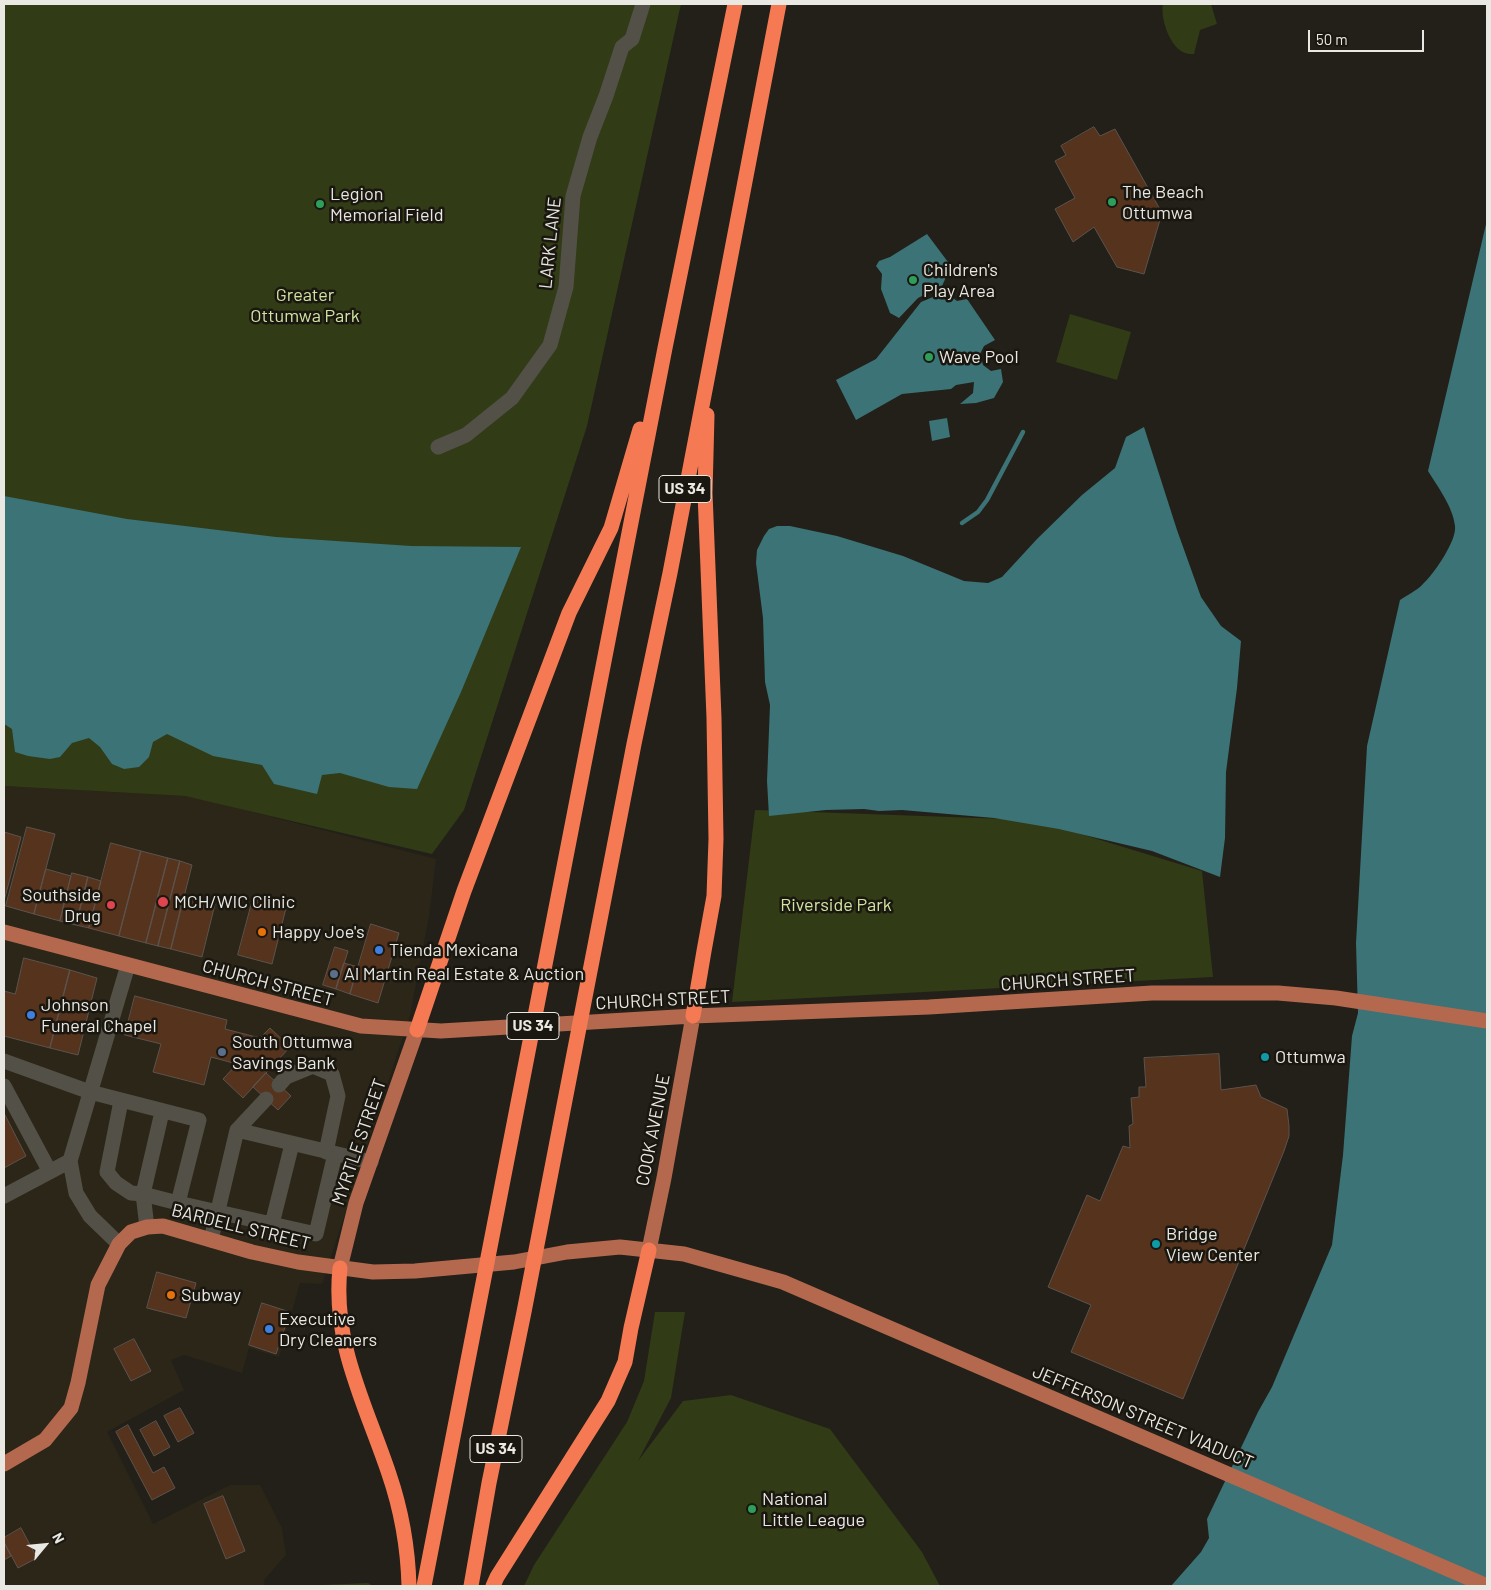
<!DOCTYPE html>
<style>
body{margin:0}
#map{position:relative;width:1491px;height:1590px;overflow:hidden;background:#222018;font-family:Barlow,sans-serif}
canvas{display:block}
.frame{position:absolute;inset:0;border:5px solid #eae8e3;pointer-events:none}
.north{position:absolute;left:20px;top:1520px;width:50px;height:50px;-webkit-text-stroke:4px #19170f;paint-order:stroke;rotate:62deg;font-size:14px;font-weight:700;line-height:20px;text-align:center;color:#eae8e3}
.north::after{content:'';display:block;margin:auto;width:18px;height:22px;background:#eae8e3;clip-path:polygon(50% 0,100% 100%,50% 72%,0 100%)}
.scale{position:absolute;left:1308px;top:30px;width:116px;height:22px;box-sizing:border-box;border:2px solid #eae8e3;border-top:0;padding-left:6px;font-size:15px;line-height:18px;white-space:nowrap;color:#eae8e3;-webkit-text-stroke:4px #19170f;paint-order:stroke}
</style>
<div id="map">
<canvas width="1491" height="1590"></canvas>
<div class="frame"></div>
<div class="north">N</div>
<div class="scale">50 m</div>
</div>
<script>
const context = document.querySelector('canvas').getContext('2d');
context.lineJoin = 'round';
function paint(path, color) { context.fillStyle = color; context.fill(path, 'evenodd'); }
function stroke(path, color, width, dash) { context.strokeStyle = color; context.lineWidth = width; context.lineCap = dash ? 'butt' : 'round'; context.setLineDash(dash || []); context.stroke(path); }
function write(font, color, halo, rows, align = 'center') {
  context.font = font + ' Barlow,sans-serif'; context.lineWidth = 5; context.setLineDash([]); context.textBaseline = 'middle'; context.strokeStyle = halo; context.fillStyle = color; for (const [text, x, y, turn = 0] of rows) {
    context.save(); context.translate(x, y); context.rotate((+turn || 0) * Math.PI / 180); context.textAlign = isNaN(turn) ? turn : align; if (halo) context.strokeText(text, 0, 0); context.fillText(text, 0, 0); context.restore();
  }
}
paint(new Path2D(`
 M 4,786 L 185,796 L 210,801 L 436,859 L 429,917 L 410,1015 L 322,1284 L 300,1283 L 279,1357 L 249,1348 L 242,1373 L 184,1355 L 171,1360 L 184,1390 L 107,1432 L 153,1524 L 230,1485 L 260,1485 L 282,1528 L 286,1555 L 264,1580 L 264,1586 L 4,1586 Z`), '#2b2618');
paint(new Path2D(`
 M 4,4 L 681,4 L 587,426 L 464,810 L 432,854 L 185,796 L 4,786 Z
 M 1163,4 L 1211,4 L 1217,24 L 1200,30 L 1194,54 C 1191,54 1188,54 1185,53 C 1170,48 1160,18 1163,4 Z
 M 1070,314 L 1131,332 L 1117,380 L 1056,362 Z
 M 755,810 L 1035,820 L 1202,871 L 1213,977 L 732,1002 Z
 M 655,1312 L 685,1312 L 671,1398 L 638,1461 L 683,1401 L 731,1395 L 830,1429 L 922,1552 L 940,1586 L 524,1586 L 534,1565 L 627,1422 L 644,1381 Z
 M 368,1583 L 373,1586 L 321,1586 L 321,1585 Z`), '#313b16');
paint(new Path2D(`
 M 1487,220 L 1487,1586 L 1171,1586 L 1201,1552 L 1209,1538 L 1207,1519 L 1258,1412 L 1272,1387 L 1332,1245 L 1343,1155 L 1352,1036 L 1358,1013 L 1356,943 L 1367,746 L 1400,600 C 1407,595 1416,591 1422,585 C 1433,575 1457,541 1455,526 C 1453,507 1438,487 1428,471 Z
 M 927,234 L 954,270 L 947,275 L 942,286 L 918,298 L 899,318 L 890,313 L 881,289 L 882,274 L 876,266 L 879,261 L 890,257 Z
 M 945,292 L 957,301 L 967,299 L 995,340 L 984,346 L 980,354 L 983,365 L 991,371 L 1001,369 L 1003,382 L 994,398 L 976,403 L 960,404 L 973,393 L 974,382 L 956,385 L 951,389 L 902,394 L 856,420 L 836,380 L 876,359 L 921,302 Z
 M 947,418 L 950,437 L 932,441 L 929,421 Z
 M 1144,427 L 1177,530 L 1201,597 L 1221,626 L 1241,641 L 1237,688 L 1226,772 L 1225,838 L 1220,877 L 1152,851 L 1059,829 L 994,818 L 902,810 L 879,811 L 864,809 L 826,810 L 769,816 L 767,781 L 770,705 L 765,682 L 763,618 L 756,563 L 757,550 L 764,536 L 769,529 L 777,526 L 790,526 L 837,536 L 903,556 L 964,581 L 988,583 L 1002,577 L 1037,539 L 1082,495 L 1115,468 L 1126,437 Z
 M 4,496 L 127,519 L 276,537 L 411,546 L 521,547 L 461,692 L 417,789 L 389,787 L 340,773 L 322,775 L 317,794 L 274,784 L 262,765 L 213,756 L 167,734 L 153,742 L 149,757 L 139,767 L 124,769 L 112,764 L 100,747 L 89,738 L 72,743 L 60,757 L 50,759 L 28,756 L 15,752 L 12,729 L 4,724 Z`), '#3b7377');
stroke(new Path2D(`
 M 962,523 L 978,512 L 987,500 L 1023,432`), '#3b7377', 4.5);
const building = new Path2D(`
 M 1094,127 L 1100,136 L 1115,129 L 1162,213 L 1144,274 L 1117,267 L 1094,227 L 1073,242 L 1055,209 L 1075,198 L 1055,161 L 1066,155 L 1061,146 Z
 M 27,827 L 55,834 L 34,914 L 6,906 Z
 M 4,832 L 21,837 L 4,901 Z
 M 111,843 L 141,851 L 119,936 L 89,928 Z
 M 141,851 L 168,858 L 146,943 L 119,936 Z
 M 168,858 L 180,861 L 158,946 L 146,943 Z
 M 180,861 L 192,865 L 171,949 L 158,946 Z
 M 46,869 L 71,876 L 60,921 L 34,914 Z
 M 72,873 L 88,877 L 76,925 L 60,921 Z
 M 88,877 L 101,881 L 89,928 L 76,925 Z
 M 184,896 L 215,904 L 202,957 L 171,949 Z
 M 253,899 L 286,908 L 272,964 L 238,955 Z
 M 371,924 L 399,933 L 378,1003 L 350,994 Z
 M 335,947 L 348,951 L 336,989 L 323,985 Z
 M 24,958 L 70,970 L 50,1048 L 4,1036 L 4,991 L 15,994 Z
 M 344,963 L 358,967 L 350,994 L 336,989 Z
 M 70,970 L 97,978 L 78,1055 L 50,1048 Z
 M 135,996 L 227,1020 L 225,1029 L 260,1038 L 270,1028 L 290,1047 L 243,1098 L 223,1079 L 237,1064 L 211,1057 L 204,1085 L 153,1072 L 161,1044 L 125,1035 Z
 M 1219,1054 L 1221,1090 L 1256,1085 L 1261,1097 L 1287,1109 L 1289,1126 L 1289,1136 L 1284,1151 L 1183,1399 L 1071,1352 L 1091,1305 L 1048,1287 L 1087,1195 L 1100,1201 L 1123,1146 L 1130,1148 L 1129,1126 L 1133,1124 L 1131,1098 L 1139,1097 L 1139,1087 L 1146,1087 L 1144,1058 Z
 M 266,1073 L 291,1096 L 278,1110 L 253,1087 Z
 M 4,1113 L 26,1156 L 4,1168 Z
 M 157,1272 L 196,1283 L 186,1318 L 147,1308 Z
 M 262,1303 L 290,1312 L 276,1354 L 249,1345 Z
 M 134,1339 L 151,1371 L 131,1381 L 114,1349 Z
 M 180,1408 L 194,1433 L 178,1442 L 164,1416 Z
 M 156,1421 L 170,1447 L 154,1456 L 140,1430 Z
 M 128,1425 L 153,1473 L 164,1467 L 175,1488 L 152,1500 L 116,1432 Z
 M 223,1496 L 245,1551 L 226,1559 L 204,1504 Z
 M 21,1528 L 37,1558 L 18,1568 L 4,1542 L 4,1538 Z
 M 4,1543 L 11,1556 L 4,1560 Z`);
paint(building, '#55331d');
stroke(building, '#5c534d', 1);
stroke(new Path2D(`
 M 438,447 L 466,435 L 512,398 L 550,345 L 566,287 L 573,196 L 590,137 L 606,96 L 622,47 L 632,39 L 643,4
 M 4,1061 L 90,1092 L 199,1120 L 178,1203
 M 279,1085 L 286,1077 L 313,1066 L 332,1074 L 338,1096 L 326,1152
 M 4,1086 L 50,1172
 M 121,1101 L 107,1172 L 116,1183 L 131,1193 L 143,1194 L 178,1203 L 316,1234 L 335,1154
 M 237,1130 L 266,1099
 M 4,1196 L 70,1161
 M 272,1224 L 292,1144
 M 147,1227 L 143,1194 L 162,1112
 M 211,1240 L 237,1130 L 371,1162
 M 119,1244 L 90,1216 L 76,1193 L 70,1161 L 128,965`), '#535047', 15);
stroke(new Path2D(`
 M 4,932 L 361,1026 L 441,1031 L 693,1016 L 929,1007 L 1152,993 L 1278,993 L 1336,998 L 1487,1021
 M 649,1250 L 664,1178 L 693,1016
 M 340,1268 L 356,1203 L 417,1030
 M 4,1464 L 45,1440 L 71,1408 L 78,1383 L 98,1285 L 119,1244 L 131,1232 L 147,1227 L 163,1226 L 252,1252 L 298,1262 L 373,1272 L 415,1271 L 514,1262 L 567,1252 L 620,1247 L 684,1254 L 783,1282 L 1487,1586`), '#b4694f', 15);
stroke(new Path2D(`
 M 693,1016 L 704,951 L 714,896 L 716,839 L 714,718 L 705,493 L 707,415
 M 417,1030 L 464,891 L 569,613 L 611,528 L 640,429
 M 340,1268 C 332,1344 366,1405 389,1474 C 401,1509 408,1549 409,1586
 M 424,1586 L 665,348 L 735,4
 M 471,1586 L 489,1483 L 524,1312 L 634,744 L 670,573 L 779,4
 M 493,1586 L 497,1577 L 608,1401 L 625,1362 L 631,1328 L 649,1250`), '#f57a54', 15);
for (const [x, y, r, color] of [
 [1112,202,5,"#2e9e5b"],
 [320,204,5,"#2e9e5b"],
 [913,280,5,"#2e9e5b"],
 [929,357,5,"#2e9e5b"],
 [163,902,6,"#e0444e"],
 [111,905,5,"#e0444e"],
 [262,932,5,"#e8710a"],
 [379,950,5,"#3f7fe0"],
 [334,974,5,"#5c6f8a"],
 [31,1015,5,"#3f7fe0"],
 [222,1052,5,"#5c6f8a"],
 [1265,1057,5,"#0f9aa8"],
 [1156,1244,5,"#0f9aa8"],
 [171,1295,5,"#e8710a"],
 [269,1329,5,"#3f7fe0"],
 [752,1509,5,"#2e9e5b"]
]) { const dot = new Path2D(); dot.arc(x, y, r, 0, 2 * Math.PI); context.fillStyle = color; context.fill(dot); stroke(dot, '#19170f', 2); }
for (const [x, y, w] of [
 [685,489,52],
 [533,1026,52],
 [496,1449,52]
]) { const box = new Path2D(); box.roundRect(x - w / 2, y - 13.5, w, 27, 4); context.fillStyle = '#19170f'; context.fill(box); stroke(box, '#eae8e3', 1); }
write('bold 16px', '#eae8e3', null, [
 ["US 34",685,489],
 ["US 34",533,1026],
 ["US 34",496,1449]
]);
write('18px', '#eae8e3', '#19170f', [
 ["The Beach",1122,192],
 ["Ottumwa",1122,213],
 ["Legion",330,194],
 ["Memorial Field",330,215],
 ["Children's",923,270],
 ["Play Area",923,291],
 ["Wave Pool",939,357],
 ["Southside",101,895,"right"],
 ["Drug",101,916,"right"],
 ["MCH/WIC Clinic",174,902],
 ["Happy Joe's",272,932],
 ["Tienda Mexicana",389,950],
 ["Al Martin Real Estate & Auction",344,974],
 ["Johnson",41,1005],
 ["Funeral Chapel",41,1026],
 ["South Ottumwa",232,1042],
 ["Savings Bank",232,1063],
 ["Ottumwa",1275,1057],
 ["Bridge",1166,1234],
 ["View Center",1166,1255],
 ["Subway",181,1295],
 ["Executive",279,1319],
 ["Dry Cleaners",279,1340],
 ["National",762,1499],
 ["Little League",762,1520]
], 'left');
write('18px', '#eae8e3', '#19170f', [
 ["LARK LANE",550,243,-84],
 ["CHURCH STREET",1068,980,-4],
 ["CHURCH STREET",268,983,15],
 ["CHURCH STREET",663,1000,-3],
 ["COOK AVENUE",653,1130,-79],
 ["MYRTLE STREET",359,1142,-71],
 ["BARDELL STREET",241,1227,14],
 ["JEFFERSON STREET VIADUCT",1143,1417,23]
]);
write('18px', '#d0e4a1', '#19170f', [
 ["Greater",305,295],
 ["Ottumwa Park",305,316],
 ["Riverside Park",836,905]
]);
</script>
